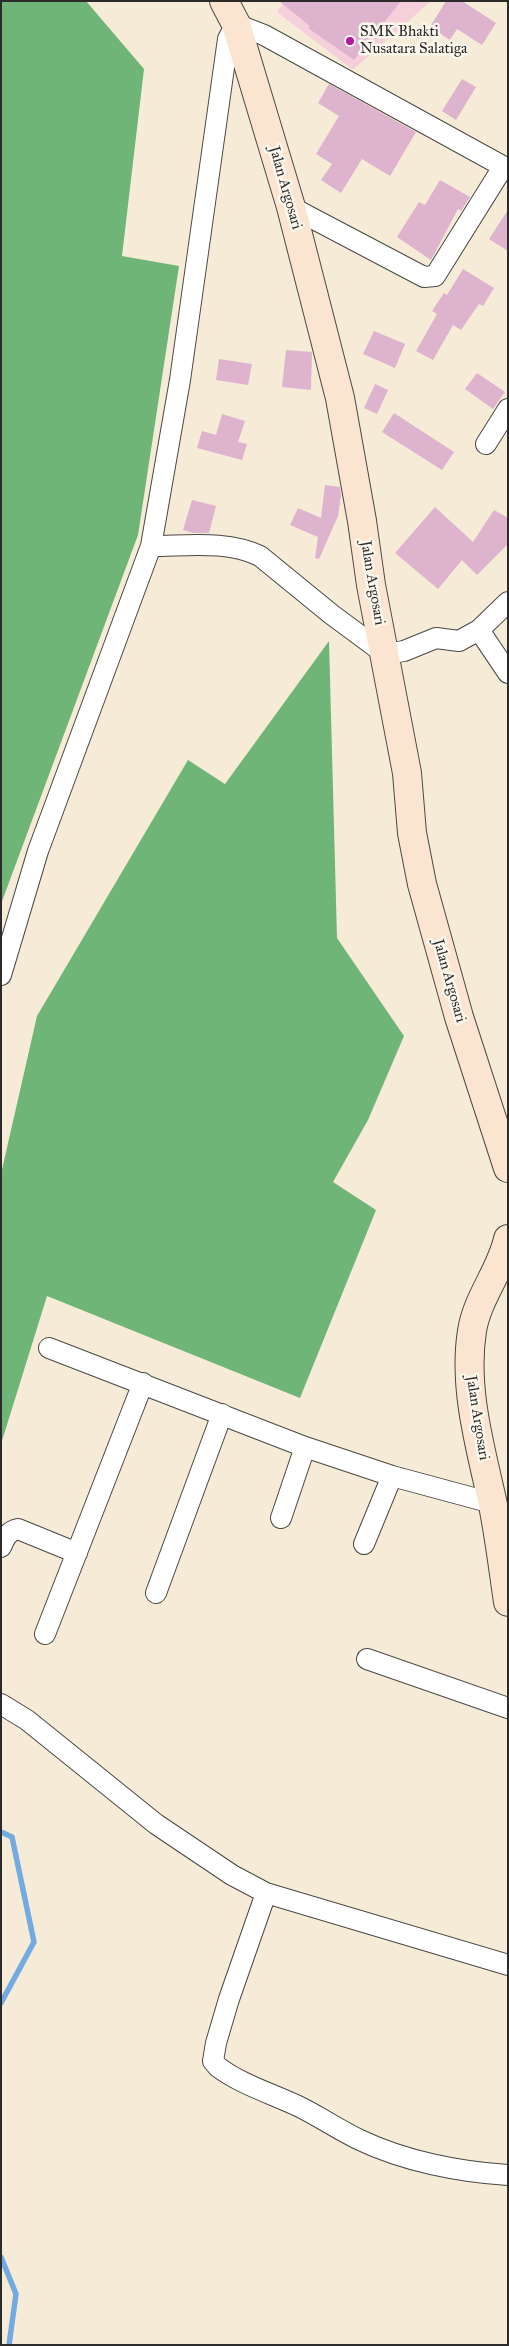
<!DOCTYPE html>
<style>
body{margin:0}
#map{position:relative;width:509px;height:2346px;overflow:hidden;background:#f6ebd7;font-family:"IM FELL Great Primer",serif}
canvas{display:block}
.frame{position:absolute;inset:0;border:2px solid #2b2b2b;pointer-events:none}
</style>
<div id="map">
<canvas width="509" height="2346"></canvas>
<div class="frame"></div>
</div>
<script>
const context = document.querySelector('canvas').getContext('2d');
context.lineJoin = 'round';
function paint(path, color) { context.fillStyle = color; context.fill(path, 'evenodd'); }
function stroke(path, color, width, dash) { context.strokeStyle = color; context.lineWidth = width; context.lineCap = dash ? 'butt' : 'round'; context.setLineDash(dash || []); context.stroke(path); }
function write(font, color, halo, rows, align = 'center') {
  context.font = font + ' "IM FELL Great Primer",serif'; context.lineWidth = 5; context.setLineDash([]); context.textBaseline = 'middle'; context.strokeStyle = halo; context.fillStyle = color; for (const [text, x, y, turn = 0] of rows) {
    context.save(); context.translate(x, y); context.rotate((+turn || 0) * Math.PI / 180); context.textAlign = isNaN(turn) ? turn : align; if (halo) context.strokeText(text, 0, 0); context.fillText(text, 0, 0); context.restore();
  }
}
paint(new Path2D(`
 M 285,1 L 431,1 L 353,70 L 277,12 Z`), '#f5cfda');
paint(new Path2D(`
 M 1,1 L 86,1 L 144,69 L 122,256 L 179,266 L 138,535 L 1,904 Z
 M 329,641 L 337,938 L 404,1036 L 368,1120 L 333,1182 L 376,1210 L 300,1398 L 47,1296 L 1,1444 L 1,1174 L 37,1016 L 188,760 L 225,784 Z`), '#70b578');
stroke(new Path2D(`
 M 1,1832 L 12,1837 L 34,1942 L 1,2003
 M 1,2257 L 16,2294 L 9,2345`), '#73aae1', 5.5);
paint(new Path2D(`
 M 279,1 L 401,1 L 354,60 L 308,28 L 310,26 Z
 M 446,1 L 462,1 L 496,23 L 482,45 L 457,29 L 450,40 L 430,27 Z
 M 462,79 L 476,87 L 456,120 L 442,111 Z
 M 329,84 L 416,132 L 390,176 L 362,159 L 341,193 L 321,180 L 332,164 L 316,154 L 339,116 L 318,103 Z
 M 440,180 L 470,197 L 461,211 L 458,209 L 431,260 L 397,237 L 419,202 L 425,205 Z
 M 508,210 L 508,251 L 489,239 Z
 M 463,269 L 494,288 L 483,306 L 479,304 L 461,330 L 453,325 L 433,360 L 416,351 L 437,314 L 432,311 L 444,293 L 447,295 Z
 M 374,331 L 405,344 L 395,368 L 363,354 Z
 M 286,350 L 312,352 L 311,390 L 282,387 Z
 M 219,359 L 252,364 L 248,385 L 216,380 Z
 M 477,373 L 505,392 L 493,409 L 465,389 Z
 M 375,384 L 388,390 L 377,414 L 364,408 Z
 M 394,413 L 454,452 L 442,470 L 382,432 Z
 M 222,414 L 245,421 L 238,442 L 247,444 L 242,460 L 197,448 L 202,431 L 216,435 Z
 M 325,485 L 340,487 L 341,495 L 338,516 L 319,559 L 315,558 L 318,537 L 290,525 L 298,508 L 321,518 Z
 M 192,500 L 216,506 L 209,533 L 194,533 L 183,530 Z
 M 435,507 L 473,542 L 494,510 L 508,518 L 508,544 L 477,575 L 462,560 L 438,589 L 395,553 Z`), '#ddb3ce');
const street = new Path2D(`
 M 291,207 L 424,277 L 435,276 L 503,167
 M 486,444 L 508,409
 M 151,546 C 187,546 227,540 260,556 L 331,614 L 385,654 L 404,651 L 436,638 L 459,641 L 479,630 L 508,602
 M 479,630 L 508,673
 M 1,975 L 38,851 L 151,546 L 180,380 L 228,39 L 236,24 L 264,35 L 508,169
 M 49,1348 L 305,1447 L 392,1476 L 492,1503
 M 281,1518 L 305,1447
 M 364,1544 L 392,1476
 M 1,1547 C 5,1538 8,1531 18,1529 L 77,1553
 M 156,1593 L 222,1414
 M 45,1634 L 143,1383
 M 367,1659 L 508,1708
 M 1,1704 L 27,1720 L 156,1824 L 232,1875 L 266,1893 L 229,1999 L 216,2043 L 213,2061 L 218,2067 C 242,2085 273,2094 300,2107 C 320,2117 339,2130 360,2140 C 404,2161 459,2172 508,2175
 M 266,1893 L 508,1965`);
const secondary = new Path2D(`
 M 224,1 L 236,24 L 291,207 L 340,398 L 362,521 L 371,585 L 407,773 L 412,833 L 422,884 L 459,1017 L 508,1168
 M 508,1239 C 501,1271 477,1298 472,1331 C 463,1387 480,1446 492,1500 C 499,1534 503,1568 508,1602`);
stroke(street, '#494845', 22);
stroke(secondary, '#494845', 30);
stroke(street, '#fff', 20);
stroke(secondary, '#fce5d0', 28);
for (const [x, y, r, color] of [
 [350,41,5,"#b5179e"]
]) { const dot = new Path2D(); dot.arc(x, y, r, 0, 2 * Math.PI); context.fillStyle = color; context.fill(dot); stroke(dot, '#fbf7ec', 2); }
write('15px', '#2b2b2b', '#fbf7ec', [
 ["SMK Bhakti",360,32],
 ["Nusatara Salatiga",360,49]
], 'left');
write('15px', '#2b2b2b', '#fbf7ec', [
 ["Jalan Argosari",285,188,74],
 ["Jalan Argosari",372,583,80],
 ["Jalan Argosari",449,981,74],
 ["Jalan Argosari",477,1418,81]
]);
</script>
